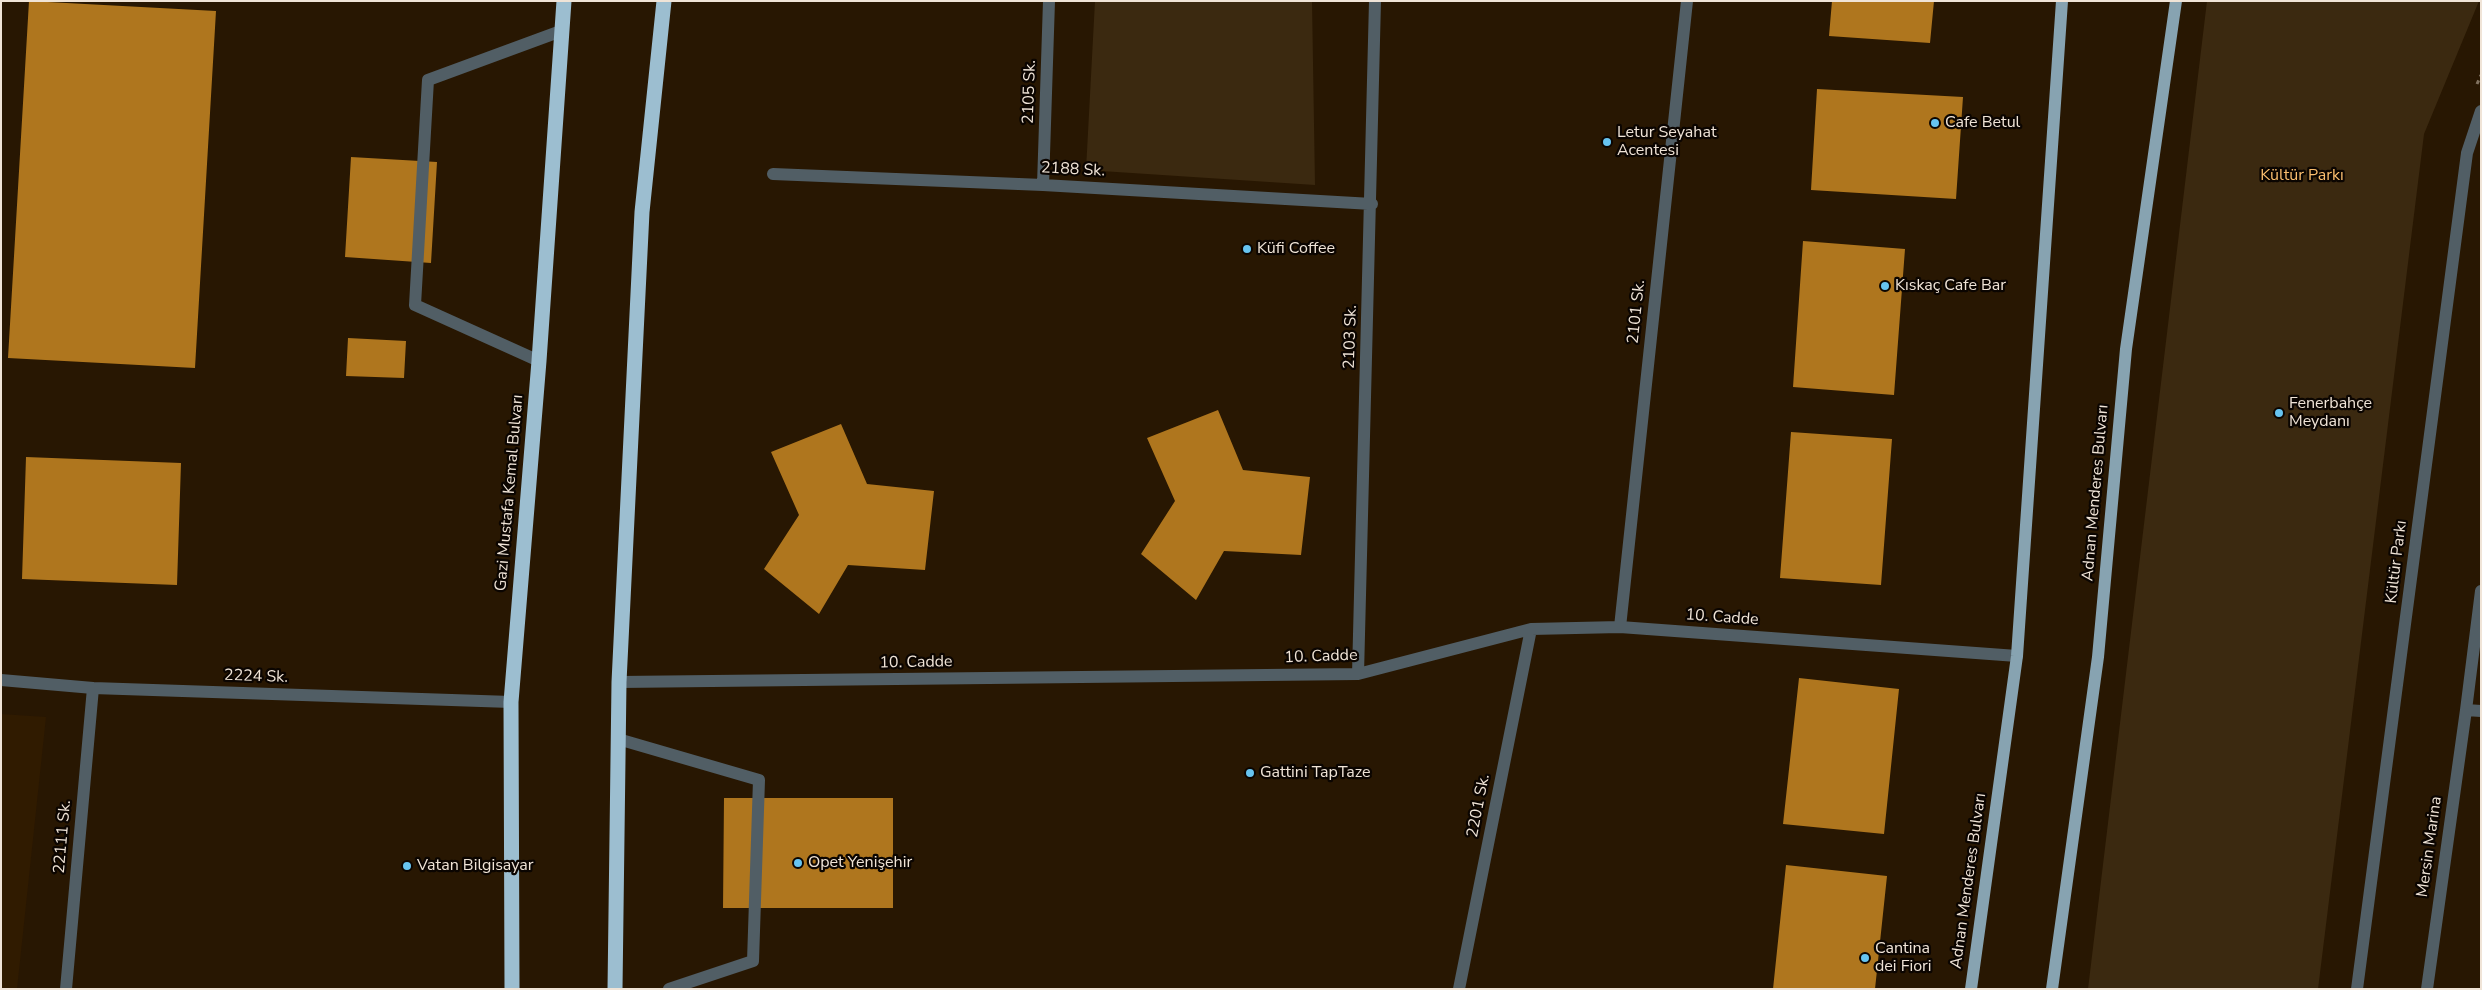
<!DOCTYPE html>
<meta charset="utf-8">
<style>
body{margin:0}
#map{position:relative;width:2482px;height:990px;overflow:hidden;background:#281702;font-family:"Nunito Sans",sans-serif}
canvas{display:block}
.frame{position:absolute;inset:0;border:2px solid #f0e4d7;pointer-events:none}
</style>
<div id="map">
<canvas width="2482" height="990"></canvas>
<div class="frame"></div>
</div>
<script>
const context = document.querySelector('canvas').getContext('2d');
context.lineJoin = 'round';
function paint(path, color) { context.fillStyle = color; context.fill(path, 'evenodd'); }
function stroke(path, color, width, dash) { context.strokeStyle = color; context.lineWidth = width; context.lineCap = dash ? 'butt' : 'round'; context.setLineDash(dash || []); context.stroke(path); }
function write(font, color, halo, rows, align = 'center') {
  context.font = font + ' "Nunito Sans",sans-serif'; context.lineWidth = 4.5; context.setLineDash([]); context.textBaseline = 'middle'; context.strokeStyle = halo; context.fillStyle = color; for (const [text, x, y, turn = 0] of rows) {
    context.save(); context.translate(x, y); context.rotate((+turn || 0) * Math.PI / 180); context.textAlign = isNaN(turn) ? turn : align; if (halo) context.strokeText(text, 0, 0); context.fillText(text, 0, 0); context.restore();
  }
}
paint(new Path2D(`
 M 1,714 L 46,717 L 17,989 L 1,989 Z`), '#301b00');
paint(new Path2D(`
 M 1095,1 L 1312,1 L 1315,185 L 1086,170 Z
 M 2207,1 L 2479,1 L 2424,134 L 2318,989 L 2088,989 Z`), '#3b2910');
paint(new Path2D(`
 M 29,1 L 216,11 L 195,368 L 8,358 Z
 M 1832,1 L 1934,1 L 1930,43 L 1829,36 Z
 M 1817,89 L 1963,97 L 1956,199 L 1811,190 Z
 M 351,157 L 437,162 L 431,263 L 345,257 Z
 M 1803,241 L 1905,249 L 1894,395 L 1793,387 Z
 M 348,338 L 406,341 L 404,378 L 346,376 Z
 M 1218,410 L 1243,470 L 1310,477 L 1301,555 L 1224,551 L 1196,600 L 1141,554 L 1175,501 L 1147,438 Z
 M 841,424 L 867,484 L 934,491 L 925,570 L 848,565 L 819,614 L 764,569 L 799,515 L 771,452 Z
 M 1791,432 L 1892,439 L 1881,585 L 1780,578 Z
 M 26,457 L 181,463 L 177,585 L 22,579 Z
 M 1799,678 L 1899,689 L 1884,834 L 1783,824 Z
 M 724,798 L 893,798 L 893,908 L 723,908 Z
 M 1786,865 L 1887,876 L 1875,989 L 1773,989 Z`), '#af761e');
stroke(new Path2D(`
 M 2477,84 L 2481,75`), '#807260', 3, [4, 4]);
stroke(new Path2D(`
 M 539,361 L 415,305 L 428,80 L 561,31
 M 2466,710 L 2481,591
 M 618,739 L 759,780 L 753,961 L 669,989
 M 2427,989 L 2466,710 L 2481,711`), '#515e65', 12);
stroke(new Path2D(`
 M 773,174 L 1043,185 L 1372,204
 M 1043,185 L 1049,1
 M 1620,627 L 1687,1
 M 1358,674 L 1375,1
 M 1,680 L 93,688 L 511,702
 M 619,682 L 1358,674 L 1531,629 L 1620,627 L 2017,656
 M 66,989 L 93,688
 M 1459,989 L 1531,629
 M 2357,989 L 2467,153 L 2481,111`), '#515e65', 12);
stroke(new Path2D(`
 M 1971,989 L 2017,656 L 2062,1
 M 2052,989 L 2098,657 L 2126,349 L 2176,1`), '#87a3b1', 12);
stroke(new Path2D(`
 M 512,989 L 511,702 L 539,361 L 564,1
 M 615,989 L 619,682 L 642,212 L 664,1`), '#9cbed0', 15);
for (const [x, y, r, color] of [
 [1935,123,5,"#67c4f0"],
 [1607,142,5,"#67c4f0"],
 [1247,249,5,"#67c4f0"],
 [1885,286,5,"#67c4f0"],
 [2279,413,5,"#67c4f0"],
 [1250,773,5,"#67c4f0"],
 [798,863,5,"#67c4f0"],
 [407,866,5,"#67c4f0"],
 [1865,958,5,"#67c4f0"]
]) { const dot = new Path2D(); dot.arc(x, y, r, 0, 2 * Math.PI); context.fillStyle = color; context.fill(dot); stroke(dot, '#0b0501', 2); }
write('16px', '#f0e4d7', '#0b0501', [
 ["2105 Sk.",1030,92,-88],
 ["2188 Sk.",1073,170,3],
 ["2101 Sk.",1637,312,-84],
 ["2103 Sk.",1351,337,-88],
 ["Gazi Mustafa Kemal Bulvarı",510,493,-85],
 ["Adnan Menderes Bulvarı",2096,493,-85],
 ["Kültür Parkı",2397,562,-83],
 ["10. Cadde",1722,618,4],
 ["10. Cadde",1321,657,-2],
 ["10. Cadde",916,663,-1],
 ["2224 Sk.",256,677,2],
 ["2201 Sk.",1479,806,-79],
 ["22111 Sk.",63,837,-85],
 ["Mersin Marina",2430,847,-82],
 ["Adnan Menderes Bulvarı",1969,881,-82]
]);
write('16px', '#f0e4d7', '#0b0501', [
 ["Cafe Betul",1945,123],
 ["Letur Seyahat",1617,133],
 ["Acentesi",1617,151],
 ["Küfi Coffee",1257,249],
 ["Kıskaç Cafe Bar",1895,286],
 ["Fenerbahçe",2289,404],
 ["Meydanı",2289,422],
 ["Gattini TapTaze",1260,773],
 ["Opet Yenişehir",808,863],
 ["Vatan Bilgisayar",417,866],
 ["Cantina",1875,949],
 ["dei Fiori",1875,967]
], 'left');
write('16px', '#fbbe6e', '#0b0501', [
 ["Kültür Parkı",2302,176]
]);
</script>
